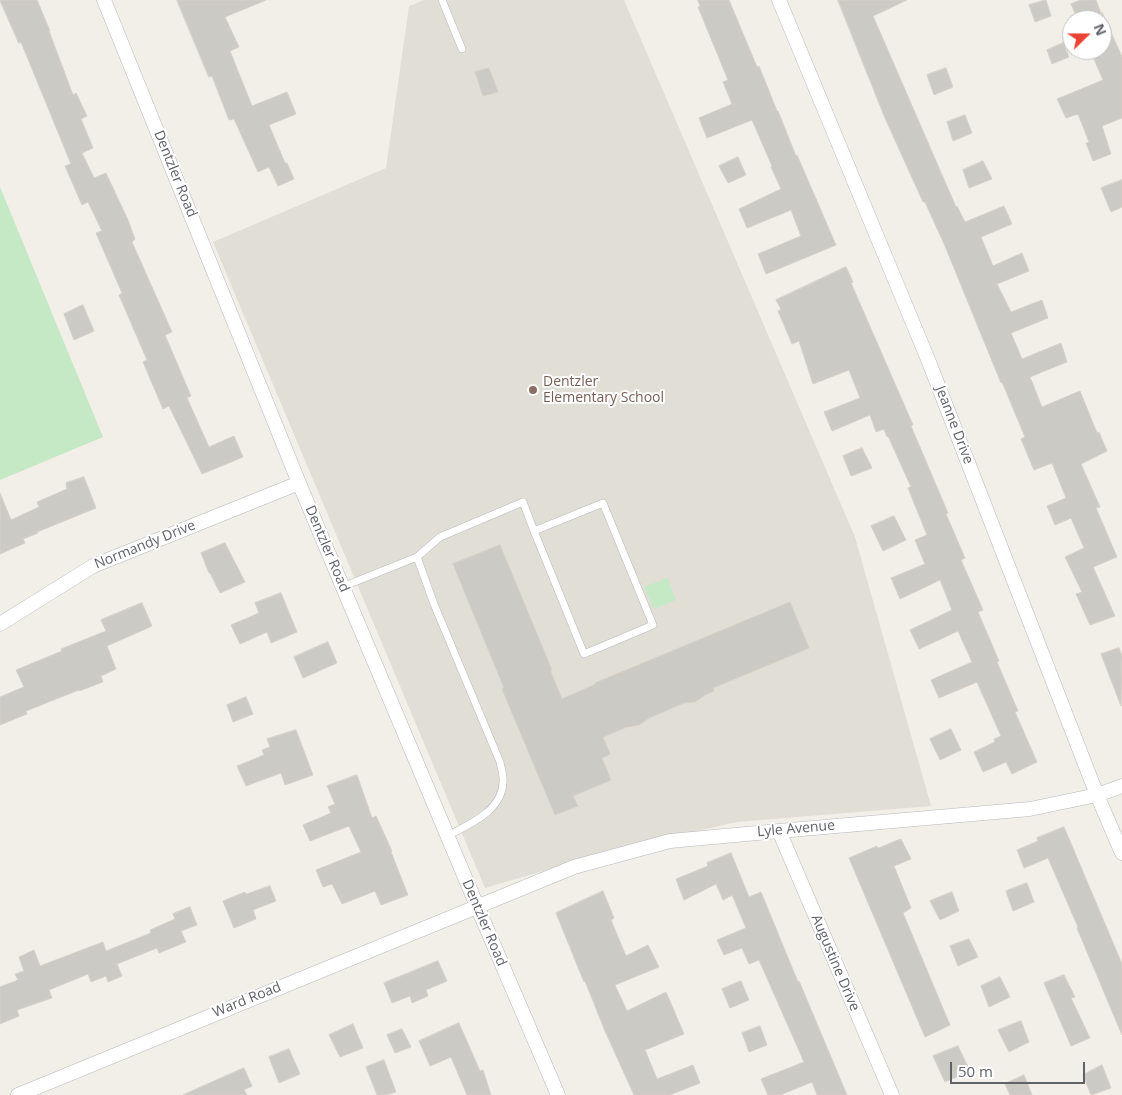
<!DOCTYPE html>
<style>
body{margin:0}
#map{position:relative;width:1122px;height:1095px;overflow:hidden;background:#f1efe8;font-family:"Open Sans",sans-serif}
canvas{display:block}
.north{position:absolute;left:1062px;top:10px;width:50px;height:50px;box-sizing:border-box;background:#fff;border:1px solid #bfc1c3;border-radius:50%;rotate:68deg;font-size:14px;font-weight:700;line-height:20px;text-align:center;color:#5f6368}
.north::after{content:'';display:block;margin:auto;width:18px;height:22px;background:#ea4335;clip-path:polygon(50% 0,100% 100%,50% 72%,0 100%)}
.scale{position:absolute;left:950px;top:1062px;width:135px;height:22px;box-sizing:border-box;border:2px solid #5f6368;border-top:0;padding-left:6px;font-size:15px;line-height:18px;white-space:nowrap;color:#5f6368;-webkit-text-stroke:4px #fff;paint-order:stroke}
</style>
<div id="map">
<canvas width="1122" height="1095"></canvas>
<div class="north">N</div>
<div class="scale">50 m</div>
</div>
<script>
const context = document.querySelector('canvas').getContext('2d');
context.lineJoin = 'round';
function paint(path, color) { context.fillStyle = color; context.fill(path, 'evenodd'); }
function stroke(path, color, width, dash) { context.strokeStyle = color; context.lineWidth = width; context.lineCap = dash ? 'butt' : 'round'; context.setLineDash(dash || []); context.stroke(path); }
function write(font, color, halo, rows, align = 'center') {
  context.font = font + ' "Open Sans",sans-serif'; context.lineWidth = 4; context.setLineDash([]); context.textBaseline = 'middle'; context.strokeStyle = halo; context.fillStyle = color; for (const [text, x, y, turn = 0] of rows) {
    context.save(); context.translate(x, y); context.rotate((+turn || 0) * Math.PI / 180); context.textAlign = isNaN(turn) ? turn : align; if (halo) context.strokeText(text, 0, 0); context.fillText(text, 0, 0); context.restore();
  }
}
paint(new Path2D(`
 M 424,0 L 624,0 L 855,537 L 931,806 L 737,822 L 622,848 L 485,888 L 213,242 L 386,168 L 409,6 Z`), '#e1ded6');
paint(new Path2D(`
 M 0,187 L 103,437 L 0,480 Z
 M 667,578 L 676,600 L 654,609 L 644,587 Z`), '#c5e8c5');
const building = new Path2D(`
 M 0,0 L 37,0 L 50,31 L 49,31 L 73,95 L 76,93 L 87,116 L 81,119 L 93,148 L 82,153 L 94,178 L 106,173 L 128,220 L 135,239 L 132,242 L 172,332 L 165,335 L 191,396 L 187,398 L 209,447 L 234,436 L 243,457 L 202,474 L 169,406 L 163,409 L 143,362 L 147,360 L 119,295 L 122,293 L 96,233 L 102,231 L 88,202 L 82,205 L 65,166 L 71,164 L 21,42 L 19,43 Z
 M 177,0 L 266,0 L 225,17 L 239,47 L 230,51 L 252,106 L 287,92 L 296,114 L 269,125 L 285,163 L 287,163 L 294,179 L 278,186 L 269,167 L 258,172 L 234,119 L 229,120 L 212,76 L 209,77 Z
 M 698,0 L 729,0 L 757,67 L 759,66 L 777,111 L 778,111 L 796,156 L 797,155 L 836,245 L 766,274 L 758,254 L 801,236 L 791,210 L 747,228 L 739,209 L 781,189 L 771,167 L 772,166 L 752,120 L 707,138 L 699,118 L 732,104 L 723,82 L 728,80 L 698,7 L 700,6 Z
 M 838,0 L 907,0 L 873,16 L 956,207 L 957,206 L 965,222 L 1004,206 L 1012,224 L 981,237 L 993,266 L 1022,253 L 1029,271 L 997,284 L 1011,312 L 1042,300 L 1048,318 L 1011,333 L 1022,359 L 1061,343 L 1067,362 L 1030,377 L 1042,407 L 1080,391 L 1097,433 L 1099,432 L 1107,451 L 1081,464 L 1100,507 L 1096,508 L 1117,557 L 1093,567 L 1115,616 L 1090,625 L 1076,594 L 1082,592 L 1065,557 L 1084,548 L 1071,518 L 1055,525 L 1047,506 L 1066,498 L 1052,463 L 1034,470 L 1021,439 L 1025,437 L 1002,382 L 1001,383 L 945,246 L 925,202 L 923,202 L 885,118 Z
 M 1046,0 L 1051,16 L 1035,22 L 1029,5 Z
 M 1081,0 L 1096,0 L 1102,16 L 1102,12 L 1122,57 L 1122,118 L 1102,126 L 1111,154 L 1093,161 L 1086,143 L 1089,142 L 1078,114 L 1066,118 L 1057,99 L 1103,80 L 1090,50 L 1102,50 L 1102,20 L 1078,20 L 1071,4 Z
 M 1063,43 L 1069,57 L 1052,64 L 1047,50 Z
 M 489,68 L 498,92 L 483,96 L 475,72 Z
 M 946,68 L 953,87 L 934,95 L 927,75 Z
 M 965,115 L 972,133 L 953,141 L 947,122 Z
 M 738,157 L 746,175 L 728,183 L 719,166 Z
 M 983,161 L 992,179 L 969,188 L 963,170 Z
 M 1122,180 L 1122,207 L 1111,212 L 1101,188 Z
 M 846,267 L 853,282 L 851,283 L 913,425 L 911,426 L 948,513 L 946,514 L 965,558 L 961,560 L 983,610 L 978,612 L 999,661 L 997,662 L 1018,711 L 1015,712 L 1037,762 L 1012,774 L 1006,762 L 983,772 L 974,752 L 995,742 L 994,739 L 1001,736 L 977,682 L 939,698 L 931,680 L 972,662 L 958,631 L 919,649 L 910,630 L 952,610 L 940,580 L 900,599 L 891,578 L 925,564 L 915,540 L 927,535 L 908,488 L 911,487 L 888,436 L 887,437 L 884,429 L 876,432 L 870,415 L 832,431 L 824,412 L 860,398 L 849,370 L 813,384 L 799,341 L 792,344 L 778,311 L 781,309 L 776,300 Z
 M 83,305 L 94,331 L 74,340 L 64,314 Z
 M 862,448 L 872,468 L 851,476 L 843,456 Z
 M 84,477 L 96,508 L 37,532 L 38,533 L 23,539 L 25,543 L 0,554 L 0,493 L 11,520 L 39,507 L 37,502 L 67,489 L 66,483 Z
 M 894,516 L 906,540 L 883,551 L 871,526 Z
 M 225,543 L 245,582 L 220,593 L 210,573 L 209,573 L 201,553 Z
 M 500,545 L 552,670 L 550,670 L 562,699 L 596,684 L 595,683 L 790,602 L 809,648 L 713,688 L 714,691 L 705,695 L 695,702 L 684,703 L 649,718 L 639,725 L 627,727 L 603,737 L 610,754 L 602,758 L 611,780 L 573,796 L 578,806 L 555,815 L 502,689 L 504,688 L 453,564 Z
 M 281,593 L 297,632 L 271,643 L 267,632 L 240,644 L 231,625 L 259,613 L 255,603 Z
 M 142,603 L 152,626 L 107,646 L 116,669 L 101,676 L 103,682 L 79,691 L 79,690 L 26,711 L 27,714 L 0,725 L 0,697 L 24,687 L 16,670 L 62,651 L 61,649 L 106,631 L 101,620 Z
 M 328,642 L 337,663 L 303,678 L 294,657 Z
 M 1119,648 L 1122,656 L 1121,706 L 1101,654 Z
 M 246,697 L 253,714 L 233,722 L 227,705 Z
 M 951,729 L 961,750 L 940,760 L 930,739 Z
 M 296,730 L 313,775 L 285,785 L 281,773 L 246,786 L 237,766 L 264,755 L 262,750 L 270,747 L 267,739 Z
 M 357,775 L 372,818 L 376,816 L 392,851 L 391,852 L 408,895 L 381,905 L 375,891 L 342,904 L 332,884 L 323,887 L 316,870 L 361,852 L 349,826 L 310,841 L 303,825 L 331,813 L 328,807 L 335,804 L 327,786 Z
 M 1064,827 L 1122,964 L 1122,1035 L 1077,928 L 1078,927 L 1048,858 L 1024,868 L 1017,850 L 1038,841 L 1037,838 Z
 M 901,839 L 911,859 L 894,866 L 911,908 L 903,913 L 950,1025 L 925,1037 L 849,858 L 877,846 L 878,848 Z
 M 731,853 L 749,897 L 761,892 L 798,982 L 799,981 L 847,1095 L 817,1095 L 812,1082 L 780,1095 L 768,1095 L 761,1079 L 804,1062 L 759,960 L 749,964 L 742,948 L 724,955 L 717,940 L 746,928 L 732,895 L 723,900 L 716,884 L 684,900 L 676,879 L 708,866 L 707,863 Z
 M 1027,883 L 1034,902 L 1013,911 L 1006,891 Z
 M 270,886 L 276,901 L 253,910 L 256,919 L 234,928 L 223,901 L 245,892 L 246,894 Z
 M 603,891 L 614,918 L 611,920 L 626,956 L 648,945 L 659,967 L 615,985 L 627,1011 L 666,992 L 684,1034 L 645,1050 L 657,1079 L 693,1065 L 700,1083 L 670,1095 L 634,1095 L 605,1031 L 585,981 L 584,982 L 556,913 Z
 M 952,892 L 959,911 L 940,920 L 930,901 Z
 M 190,907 L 197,925 L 181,931 L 186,942 L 159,953 L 157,948 L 117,964 L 122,976 L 108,982 L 106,976 L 91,982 L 88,974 L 49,990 L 52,998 L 17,1010 L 19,1016 L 0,1024 L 0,987 L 18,980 L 15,974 L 24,971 L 19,957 L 34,950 L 40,966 L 103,942 L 106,951 L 151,933 L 150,930 L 175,919 L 173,914 Z
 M 969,939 L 978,957 L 958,966 L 950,946 Z
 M 438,961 L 447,981 L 426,990 L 428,996 L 412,1003 L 410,996 L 392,1003 L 384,983 Z
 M 1064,975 L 1075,997 L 1071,998 L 1090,1038 L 1071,1046 L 1044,983 Z
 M 1000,977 L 1010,997 L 989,1007 L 981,986 Z
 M 741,981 L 749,1000 L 730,1008 L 722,989 Z
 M 1021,1021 L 1029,1042 L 1009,1052 L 998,1030 Z
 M 459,1023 L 480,1071 L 483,1070 L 491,1095 L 467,1095 L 451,1057 L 430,1066 L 419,1041 Z
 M 353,1024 L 363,1048 L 340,1057 L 329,1035 Z
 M 760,1026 L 767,1045 L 749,1052 L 742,1033 Z
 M 402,1029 L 411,1047 L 395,1053 L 387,1035 Z
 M 958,1046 L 970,1071 L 945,1082 L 933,1056 Z
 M 289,1049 L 300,1074 L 279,1083 L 269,1057 Z
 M 384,1060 L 396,1092 L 386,1095 L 377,1095 L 366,1067 Z
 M 1102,1065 L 1111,1088 L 1091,1095 L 1083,1075 Z
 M 244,1068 L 252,1086 L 244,1090 L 247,1095 L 183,1095 Z
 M 1024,1075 L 1032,1095 L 1010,1095 L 1005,1084 Z`);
paint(building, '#cccac5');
stroke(building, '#d6d1c6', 1);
const service = new Path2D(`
 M 442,0 L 462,49
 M 603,503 L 653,625 L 584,654 L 534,531 Z
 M 417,557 L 434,604 L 500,762 C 501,768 504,776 503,782 C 502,811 470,824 447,836
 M 342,587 L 417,557 L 440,537 L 523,502 L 534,531`);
const minor = new Path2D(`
 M 104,0 L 299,483 L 477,906 L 558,1095
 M 779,0 L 929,362 L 1097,795 L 1122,853
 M 0,624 L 93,566 L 299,483
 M 779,831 L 892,1095
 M 18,1095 L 574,867 L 670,841 L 779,831 L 1030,809 L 1097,795 L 1122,786`);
stroke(service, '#b5b8bc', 8);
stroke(minor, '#b5b8bc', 15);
stroke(service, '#fff', 7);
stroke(minor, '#fff', 14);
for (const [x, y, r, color] of [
 [533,390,5,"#8d6e63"]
]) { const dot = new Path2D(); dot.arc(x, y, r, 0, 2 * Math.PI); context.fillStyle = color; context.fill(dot); stroke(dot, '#fff', 2); }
write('14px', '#5f6368', '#fff', [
 ["Dentzler Road",175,174,68],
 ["Jeanne Drive",954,425,69],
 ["Normandy Drive",145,545,-22],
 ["Dentzler Road",327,549,67],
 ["Lyle Avenue",796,829,-5],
 ["Dentzler Road",484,923,67],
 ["Augustine Drive",835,963,67],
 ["Ward Road",247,1000,-22]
]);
write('14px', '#785e54', '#fff', [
 ["Dentzler",543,382],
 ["Elementary School",543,398]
], 'left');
</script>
